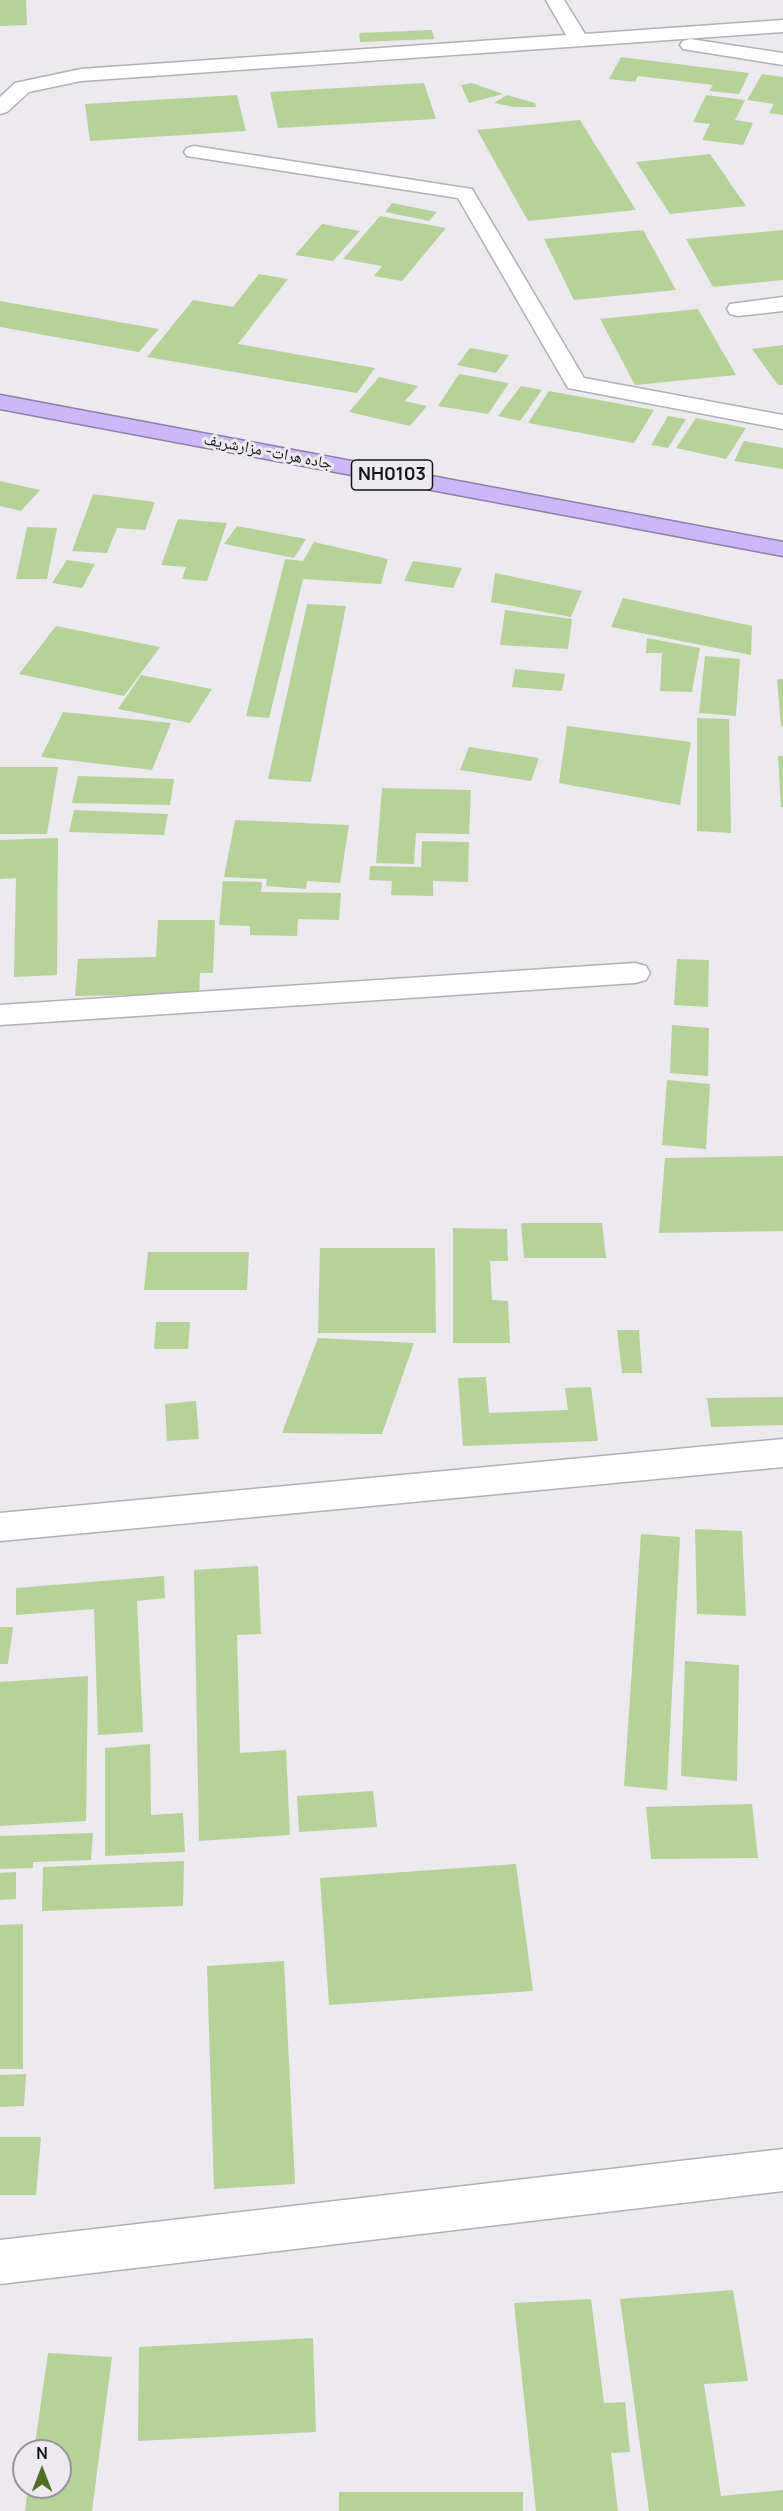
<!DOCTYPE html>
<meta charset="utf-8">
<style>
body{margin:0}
#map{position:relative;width:783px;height:2511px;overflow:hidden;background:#eceaef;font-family:Manrope,sans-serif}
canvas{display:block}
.north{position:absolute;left:12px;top:2439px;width:60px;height:60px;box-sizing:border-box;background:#eceaef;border:2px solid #969498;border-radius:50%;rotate:0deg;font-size:16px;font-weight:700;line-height:24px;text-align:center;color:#141415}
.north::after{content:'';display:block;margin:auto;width:21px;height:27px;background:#4e6f26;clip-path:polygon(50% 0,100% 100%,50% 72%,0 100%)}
</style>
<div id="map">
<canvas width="783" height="2511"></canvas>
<div class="north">N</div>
</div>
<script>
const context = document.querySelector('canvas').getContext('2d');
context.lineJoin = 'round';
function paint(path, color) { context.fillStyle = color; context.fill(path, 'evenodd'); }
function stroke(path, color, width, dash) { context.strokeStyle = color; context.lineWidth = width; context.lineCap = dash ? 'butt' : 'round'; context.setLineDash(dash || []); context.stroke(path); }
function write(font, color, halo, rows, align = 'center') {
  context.font = font + ' Manrope,"Noto Naskh Arabic",sans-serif'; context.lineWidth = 6; context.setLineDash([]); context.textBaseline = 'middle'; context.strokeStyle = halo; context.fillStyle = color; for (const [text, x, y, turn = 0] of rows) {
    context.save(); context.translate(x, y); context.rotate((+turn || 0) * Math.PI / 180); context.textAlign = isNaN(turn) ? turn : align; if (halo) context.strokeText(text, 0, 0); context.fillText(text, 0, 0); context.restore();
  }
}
paint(new Path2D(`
 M 0,0 L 26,0 L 27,25 L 0,26 Z
 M 432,30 L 434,39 L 360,42 L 359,33 Z
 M 621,57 L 749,73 L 739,94 L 709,91 L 713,85 L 638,76 L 635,82 L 609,79 Z
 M 762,74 L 783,77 L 783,115 L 769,113 L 774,104 L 747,100 Z
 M 424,83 L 436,119 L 278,128 L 270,92 Z
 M 472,83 L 503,94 L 469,103 L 461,85 Z
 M 237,95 L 246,131 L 90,141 L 85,104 Z
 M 507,95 L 535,103 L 536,107 L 514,107 L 494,103 Z
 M 706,95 L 745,100 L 735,120 L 753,123 L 743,145 L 702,140 L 710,124 L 693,122 Z
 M 580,120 L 636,210 L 528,221 L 477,130 Z
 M 710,154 L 746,206 L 670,214 L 636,162 Z
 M 392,203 L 437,212 L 429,221 L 385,212 Z
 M 380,216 L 446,228 L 402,281 L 374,276 L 382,266 L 343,259 Z
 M 322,224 L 360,231 L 333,261 L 295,255 Z
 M 643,230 L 676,290 L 574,300 L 544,239 Z
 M 783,230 L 783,280 L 713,287 L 686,239 Z
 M 259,274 L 288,279 L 238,344 L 375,368 L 357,393 L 147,357 L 193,300 L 233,307 Z
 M 0,301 L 159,329 L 139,352 L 0,327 Z
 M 698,309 L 736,375 L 635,385 L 600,319 Z
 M 783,345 L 783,385 L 778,385 L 752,349 Z
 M 470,348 L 509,355 L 496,373 L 457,365 Z
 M 459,374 L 509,383 L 488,414 L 438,406 Z
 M 379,377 L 418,386 L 405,401 L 427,406 L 410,426 L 349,412 Z
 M 521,386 L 542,390 L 520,421 L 498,416 Z
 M 549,391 L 654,410 L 634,443 L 528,423 Z
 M 668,416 L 686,419 L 668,448 L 651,445 Z
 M 696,418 L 746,428 L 726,459 L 676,448 Z
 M 744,441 L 783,448 L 783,469 L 734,461 Z
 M 0,481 L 40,490 L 21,511 L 0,506 Z
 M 93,494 L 155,502 L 145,530 L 117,528 L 107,553 L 72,551 Z
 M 178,519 L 227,523 L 207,581 L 182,579 L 186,567 L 161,565 Z
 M 237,526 L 306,539 L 294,558 L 224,544 Z
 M 27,527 L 57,528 L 47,579 L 16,579 Z
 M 314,542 L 388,559 L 381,584 L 303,579 L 269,718 L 246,716 L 285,559 L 303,561 Z
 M 67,560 L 95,564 L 82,588 L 52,583 Z
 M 413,561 L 462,568 L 453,588 L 404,581 Z
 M 495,573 L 582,591 L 571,617 L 491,602 Z
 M 623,598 L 752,626 L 751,655 L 611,627 Z
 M 307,604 L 346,606 L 311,782 L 268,779 Z
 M 505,610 L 572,619 L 568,649 L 500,645 Z
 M 56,626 L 160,647 L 124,696 L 19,674 Z
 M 647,638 L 700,648 L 692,692 L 660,691 L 662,653 L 646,653 Z
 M 705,656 L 740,659 L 736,716 L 699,713 Z
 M 515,669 L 565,674 L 562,691 L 512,687 Z
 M 141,675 L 212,689 L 190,723 L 118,709 Z
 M 777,679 L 783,679 L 783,726 L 781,726 Z
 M 63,712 L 171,723 L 152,770 L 41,757 Z
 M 697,718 L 729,719 L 731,833 L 697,831 Z
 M 567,726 L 691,742 L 680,805 L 559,783 Z
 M 469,747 L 539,758 L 531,781 L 460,770 Z
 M 778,756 L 783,756 L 783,807 L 781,807 Z
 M 0,767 L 58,767 L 47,834 L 0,834 Z
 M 78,776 L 174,779 L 170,805 L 72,803 Z
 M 382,788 L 471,790 L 469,834 L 416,833 L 414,864 L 376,863 Z
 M 74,810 L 168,814 L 164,835 L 69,832 Z
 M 235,820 L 349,825 L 340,883 L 307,881 L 306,889 L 266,886 L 267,879 L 224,877 Z
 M 58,838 L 57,975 L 14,977 L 16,878 L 0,879 L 0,840 Z
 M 422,841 L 469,842 L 468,882 L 433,881 L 433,896 L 391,895 L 392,881 L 369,880 L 370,866 L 421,867 Z
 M 223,881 L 262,882 L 261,892 L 341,893 L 339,920 L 298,919 L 297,936 L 250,935 L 250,926 L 219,925 Z
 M 158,920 L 215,920 L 213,973 L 200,973 L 199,994 L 75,996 L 78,959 L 156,957 Z
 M 677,959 L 709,960 L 708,1007 L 674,1005 Z
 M 672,1025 L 709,1028 L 708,1076 L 670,1073 Z
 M 667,1080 L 710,1084 L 706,1149 L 662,1145 Z
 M 783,1156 L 783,1231 L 659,1233 L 665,1158 Z
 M 521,1223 L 602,1223 L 606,1258 L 524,1258 Z
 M 453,1228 L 507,1229 L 508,1261 L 490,1261 L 492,1300 L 508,1301 L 510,1343 L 453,1343 Z
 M 320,1248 L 435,1248 L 436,1333 L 318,1333 Z
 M 148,1252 L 249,1252 L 247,1290 L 144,1290 Z
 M 156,1322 L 190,1322 L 188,1349 L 154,1349 Z
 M 617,1330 L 639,1330 L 642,1373 L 622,1373 Z
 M 318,1338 L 414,1343 L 382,1434 L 282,1433 Z
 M 486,1377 L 489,1413 L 568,1410 L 565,1388 L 591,1387 L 598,1441 L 463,1446 L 458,1378 Z
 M 783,1397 L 783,1425 L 711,1427 L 707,1398 Z
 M 196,1401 L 199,1439 L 167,1441 L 165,1404 Z
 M 695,1529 L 742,1531 L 746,1616 L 697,1614 Z
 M 641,1534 L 680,1537 L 667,1790 L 624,1786 Z
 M 258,1566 L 261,1634 L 237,1635 L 240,1753 L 286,1750 L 290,1835 L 199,1841 L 194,1570 Z
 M 164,1576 L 165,1598 L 137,1601 L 143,1732 L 98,1735 L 94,1609 L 16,1615 L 16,1588 Z
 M 0,1627 L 13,1627 L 8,1664 L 0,1664 Z
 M 685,1661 L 739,1665 L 737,1781 L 681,1776 Z
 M 88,1676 L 86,1821 L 0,1826 L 0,1682 Z
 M 150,1744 L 151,1815 L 183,1813 L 185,1852 L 105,1856 L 105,1748 Z
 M 373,1791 L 377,1827 L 299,1832 L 297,1796 Z
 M 752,1804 L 758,1858 L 651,1859 L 646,1807 Z
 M 93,1833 L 91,1860 L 33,1862 L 33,1868 L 0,1869 L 0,1836 Z
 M 184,1861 L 183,1906 L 42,1911 L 43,1867 Z
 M 516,1864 L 533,1991 L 329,2005 L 320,1878 Z
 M 16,1872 L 16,1899 L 0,1900 L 0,1873 Z
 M 23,1924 L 23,2069 L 0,2069 L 0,1925 Z
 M 284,1961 L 295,2184 L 214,2189 L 207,1966 Z
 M 26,2074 L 24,2106 L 0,2107 L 0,2075 Z
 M 0,2137 L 41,2137 L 36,2195 L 0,2195 Z
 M 733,2290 L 748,2381 L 704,2384 L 721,2496 L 783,2490 L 783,2511 L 649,2511 L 620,2299 Z
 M 591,2299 L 604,2403 L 625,2402 L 630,2452 L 611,2453 L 618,2511 L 536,2511 L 514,2303 Z
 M 313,2338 L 316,2432 L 138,2441 L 139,2347 Z
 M 48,2353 L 112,2357 L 92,2511 L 25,2511 L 28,2487 L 60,2487 L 60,2451 L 34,2451 Z
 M 339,2492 L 523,2492 L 523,2511 L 339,2511 Z`), '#b5d299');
const minor = new Path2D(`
 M 546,0 L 564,0 L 585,34 L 783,20 L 783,32 L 81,81 L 29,92 L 7,112 L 0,114 L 0,97 L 15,83 L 81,69 L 566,35 Z
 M 690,39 L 783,53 L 783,65 L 683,49 L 680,45 L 683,41 Z
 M 194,146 L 472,189 L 584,378 L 783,415 L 783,429 L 568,388 L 458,198 L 187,156 L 184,152 L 187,148 Z
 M 783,297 L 783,311 L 738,316 L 730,314 L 727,309 L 730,304 Z
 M 635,963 L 646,966 L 650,973 L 646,980 L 635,983 L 0,1025 L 0,1005 Z
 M 783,1439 L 783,1467 L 0,1541 L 0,1513 Z
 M 783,2149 L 783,2191 L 0,2284 L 0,2240 Z`);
const highway = new Path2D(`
 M 0,395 L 783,542 L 783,556 L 0,409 Z`);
stroke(minor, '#b1b0b4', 3);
stroke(highway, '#8d7ea9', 3);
paint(minor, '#fff');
paint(highway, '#ceb7f8');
write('16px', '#141415', '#eceaef', [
 ["جاده هرات- مزارشریف",268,452,11]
]);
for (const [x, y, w] of [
 [392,475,81]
]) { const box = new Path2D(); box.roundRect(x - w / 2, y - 15, w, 30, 4.5); context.fillStyle = '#eceaef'; context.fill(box); stroke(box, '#141415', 1.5); }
write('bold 18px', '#141415', null, [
 ["NH0103",392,475]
]);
</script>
